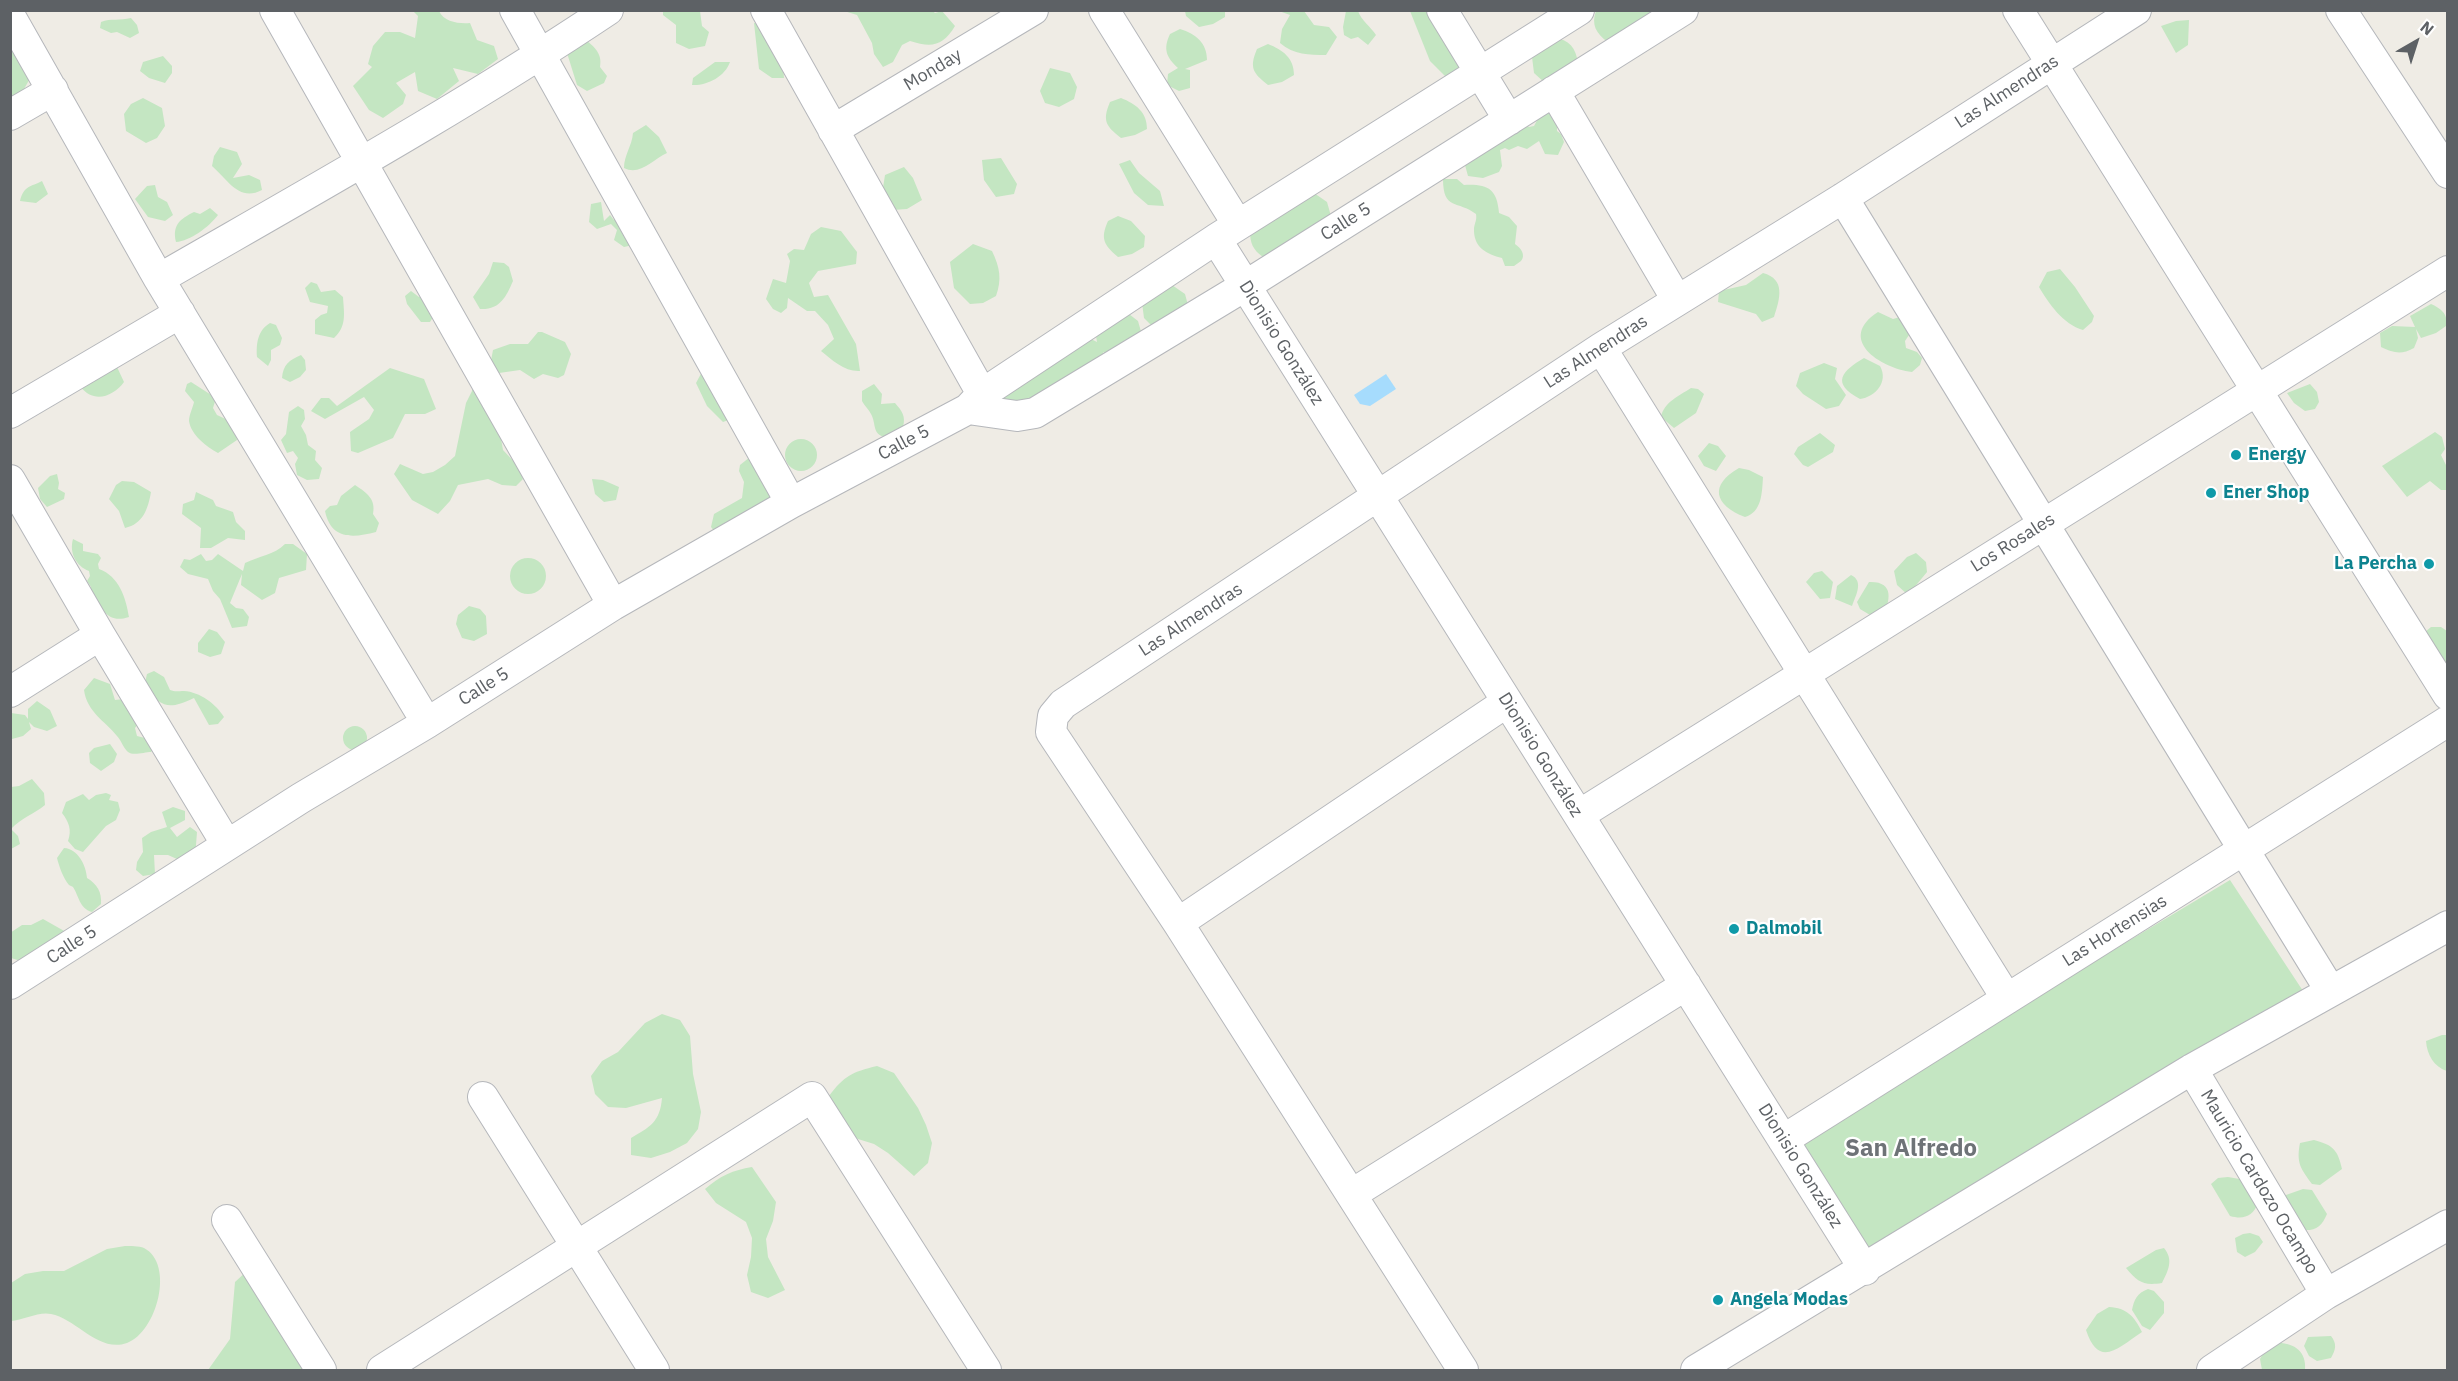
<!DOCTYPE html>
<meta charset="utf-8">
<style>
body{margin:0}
#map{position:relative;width:2458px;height:1381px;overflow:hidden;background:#efece5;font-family:"IBM Plex Sans",sans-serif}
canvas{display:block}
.frame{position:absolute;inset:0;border:12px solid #5d6165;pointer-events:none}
.north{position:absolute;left:2386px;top:12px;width:60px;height:60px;-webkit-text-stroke:4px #fff;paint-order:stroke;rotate:39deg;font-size:16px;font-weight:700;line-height:24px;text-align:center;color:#5d6165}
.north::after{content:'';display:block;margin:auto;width:21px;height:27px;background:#5d6165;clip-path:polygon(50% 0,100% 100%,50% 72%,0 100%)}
</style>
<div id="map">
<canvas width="2458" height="1381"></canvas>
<div class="frame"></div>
<div class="north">N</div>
</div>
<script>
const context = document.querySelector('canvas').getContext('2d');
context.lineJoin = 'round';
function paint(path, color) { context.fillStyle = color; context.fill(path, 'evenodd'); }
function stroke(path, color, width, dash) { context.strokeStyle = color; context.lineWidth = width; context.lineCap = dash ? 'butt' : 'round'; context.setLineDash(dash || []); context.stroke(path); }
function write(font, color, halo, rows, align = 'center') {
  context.font = font + ' "IBM Plex Sans",sans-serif'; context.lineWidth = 4.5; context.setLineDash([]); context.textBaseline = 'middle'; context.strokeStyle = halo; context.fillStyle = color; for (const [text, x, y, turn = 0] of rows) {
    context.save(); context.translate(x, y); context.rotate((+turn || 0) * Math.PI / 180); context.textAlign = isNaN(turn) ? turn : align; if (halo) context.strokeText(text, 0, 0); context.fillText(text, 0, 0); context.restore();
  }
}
paint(new Path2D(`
 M 932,10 L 935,13 L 942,11 L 955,26 C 943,46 932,48 910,41 L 902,45 L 893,62 L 883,67 L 874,54 L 872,43 L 857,15 L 844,11 Z
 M 413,11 L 439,11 C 444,22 459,24 470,23 L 477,40 L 494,46 L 498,59 L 478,74 L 453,68 L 459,81 L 437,99 L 418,91 L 415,72 L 396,83 L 406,95 L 403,104 L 383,118 L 369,110 L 353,86 L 372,67 L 368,64 L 373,46 L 385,32 L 400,32 L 415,38 L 418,16 Z
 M 663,11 L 700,11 L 702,26 L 709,32 L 705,46 L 689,49 L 676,43 L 676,25 L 663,15 Z
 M 1185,11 L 1225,11 L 1225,17 L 1213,24 L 1199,27 L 1186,16 Z
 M 1279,11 L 1304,11 L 1314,25 L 1329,27 L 1337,37 L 1326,55 C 1309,55 1294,55 1280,43 L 1282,29 L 1290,15 Z
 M 1346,11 L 1358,11 C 1361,20 1371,27 1376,35 L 1368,45 L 1358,37 L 1351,39 L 1344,35 L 1343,27 Z
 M 1410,11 L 1449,11 L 1463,65 L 1453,76 L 1445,76 L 1430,61 Z
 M 1596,11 L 1657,11 L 1608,42 C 1596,34 1591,24 1596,11 Z
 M 131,18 L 137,25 L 139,33 L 130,38 L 117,32 L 111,33 L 100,28 L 101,22 C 111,18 120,21 131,18 Z
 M 2189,20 L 2188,45 L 2176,53 L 2161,26 L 2176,21 Z
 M 754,23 L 766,24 L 783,66 L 784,78 L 772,78 L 759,69 Z
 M 1180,29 C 1196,34 1207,43 1207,60 L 1185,69 L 1190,70 L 1190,88 L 1179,91 L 1167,85 L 1168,74 L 1178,68 C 1166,57 1163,49 1170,34 Z
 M 10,34 L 32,75 L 24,89 L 11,101 Z
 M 581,36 C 592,45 603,52 600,67 L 607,76 L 604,83 L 587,91 L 577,85 L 567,53 Z
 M 1554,38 C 1569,39 1576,48 1578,63 L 1545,83 L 1534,73 L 1532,57 Z
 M 1268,44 C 1283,50 1294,58 1294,75 L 1282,82 L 1268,85 C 1253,73 1249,68 1257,49 Z
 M 163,56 L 172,66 L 172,73 L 165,83 L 149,78 L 140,71 L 143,62 Z
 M 715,62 L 730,62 C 725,77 706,86 692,85 L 693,78 Z
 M 1050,68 L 1070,73 L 1077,87 L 1074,99 L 1059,107 L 1045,103 L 1040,91 Z
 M 143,98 L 162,108 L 165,126 L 157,138 L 146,143 L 126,131 L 124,114 L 131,104 Z
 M 1121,98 C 1136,104 1147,112 1147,129 L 1135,135 L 1121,138 C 1106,126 1102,121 1110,102 Z
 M 1545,111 L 1557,119 L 1557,131 L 1561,134 L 1564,142 L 1558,155 L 1545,154 L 1539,141 L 1527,149 L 1518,146 L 1509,150 L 1505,148 L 1500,150 L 1502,166 L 1499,172 L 1483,178 L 1468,176 L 1463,158 L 1523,122 L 1529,127 L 1534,126 L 1540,115 Z
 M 646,125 L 659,137 L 667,153 C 652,160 640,176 624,168 C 624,155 632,146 633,133 Z
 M 220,147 L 237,152 L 242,164 L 233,178 L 249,175 L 260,180 L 262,190 C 239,202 228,180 212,166 L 214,156 Z
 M 1001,158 L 1017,184 L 1014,194 L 996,197 L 984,180 L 982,160 Z
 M 1130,160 L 1139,173 L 1160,191 L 1164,206 L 1148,205 L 1134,193 L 1119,164 Z
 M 904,167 L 913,178 L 922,200 L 907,209 L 892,210 L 882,194 L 885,175 Z
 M 1443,179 L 1457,179 L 1464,185 C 1487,184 1497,188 1499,213 L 1509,217 L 1517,226 L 1515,244 C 1521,248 1526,255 1521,261 L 1514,266 L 1505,266 L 1502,258 C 1487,254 1473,248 1474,228 C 1475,222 1477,220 1476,214 C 1458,200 1443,211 1443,179 Z
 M 42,181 L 48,194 L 36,203 L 20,201 C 24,185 31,187 42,181 Z
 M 155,185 L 158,197 L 167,202 L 173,215 L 165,221 L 148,217 L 135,199 L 147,186 Z
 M 1314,193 L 1327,202 L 1331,216 L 1263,257 C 1253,250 1250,243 1250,231 L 1280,213 L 1284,215 L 1284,211 Z
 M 601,202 L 604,221 L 610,215 L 614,220 L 619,216 L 633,245 L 624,247 L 614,240 L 617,230 L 611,224 L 597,229 L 589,222 L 591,204 Z
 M 210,208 L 218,215 C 209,227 190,241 176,242 C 172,225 180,219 194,212 L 200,214 Z
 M 1118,216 L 1131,221 L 1145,236 L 1144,247 L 1132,254 L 1118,257 C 1104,245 1100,239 1108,221 Z
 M 821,227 L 841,231 L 857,252 L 856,264 L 818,271 L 809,283 L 814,297 L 828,295 L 856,344 L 860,371 C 845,372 832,360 821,351 L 834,339 L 828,325 L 815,311 L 807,311 L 788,298 L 787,308 L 781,313 L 773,309 L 766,299 L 773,279 L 786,283 L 790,261 L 787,254 L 794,249 L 804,250 L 811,234 Z
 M 973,244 L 992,251 C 1000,268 1002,279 996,296 L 983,303 L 970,304 L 954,288 L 950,262 Z
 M 493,262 L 504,263 L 509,267 L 513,281 C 506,297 500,310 480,309 L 473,297 L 489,274 Z
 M 2060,269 L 2075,287 L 2094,316 L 2092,322 L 2083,330 C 2063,324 2049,304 2039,287 L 2047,272 Z
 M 1763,273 C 1786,279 1780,299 1774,317 L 1762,322 L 1756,314 L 1718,302 L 1719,291 L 1746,285 Z
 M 311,282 L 317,284 L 321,292 L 335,290 L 343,297 C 344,314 347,326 334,338 L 315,334 L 315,320 L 321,315 L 327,313 L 328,306 L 310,302 L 305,288 Z
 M 1172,285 L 1185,294 L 1189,309 L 1155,329 L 1144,318 L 1142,303 Z
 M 411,291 L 419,297 L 425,297 L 435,314 L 430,322 L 421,322 L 407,304 L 405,296 Z
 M 2431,304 C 2440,308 2449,314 2446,326 L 2436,333 L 2421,338 L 2416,329 L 2418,338 L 2414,348 C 2401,355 2394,353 2381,347 L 2380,333 L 2392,326 L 2415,327 L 2410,316 Z
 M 1125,311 L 1138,321 L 1142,335 L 1109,356 L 1103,352 L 1104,360 L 1024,416 L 989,392 L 1087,337 L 1097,342 L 1095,330 Z
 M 1878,312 L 1893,319 L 1900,317 L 1911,332 L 1905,341 L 1906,348 L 1917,352 L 1922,358 L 1920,365 L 1912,372 C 1880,368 1836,339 1878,312 Z
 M 270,323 L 276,325 L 282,338 L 280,345 L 271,350 L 271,360 L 268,366 L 257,357 C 256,343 258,330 270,323 Z
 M 538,332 L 542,332 L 565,342 L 571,354 L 564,375 L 558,378 L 543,374 L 534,379 L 520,370 L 499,373 L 490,366 L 493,350 L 510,344 L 528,344 Z
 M 301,355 L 305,360 L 306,370 L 300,377 L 290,382 L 282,378 C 283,365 289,360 301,355 Z
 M 1864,358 L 1880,366 C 1889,382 1875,397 1860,399 C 1830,383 1842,371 1864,358 Z
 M 1824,363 L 1837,368 L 1835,379 L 1846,395 L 1839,406 L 1826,409 L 1803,394 L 1796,386 L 1800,373 Z
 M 117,367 L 124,382 C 113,397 93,404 80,386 Z
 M 390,368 L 424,379 L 436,409 L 425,414 L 405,414 L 393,438 L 358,453 L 351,451 L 350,432 L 369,419 L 374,410 L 364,397 L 325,419 L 311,411 L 321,398 L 329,398 L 337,406 Z
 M 703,370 L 734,418 L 723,422 L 707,406 L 696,383 Z
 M 472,381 L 500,433 L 503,450 L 519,467 L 523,479 L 516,486 L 502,485 L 488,479 L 458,485 L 450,501 L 438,514 L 412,500 L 394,474 L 400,464 L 423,474 L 433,472 L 445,465 L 455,456 L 466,403 L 472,391 Z
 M 191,382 L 216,398 L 213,408 L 217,415 L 234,423 L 237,440 L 218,453 C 207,447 191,435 189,421 C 189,415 193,407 194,402 L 185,391 L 187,384 Z
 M 874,384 L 882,394 L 881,404 L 895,403 C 902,411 906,416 903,427 L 888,438 C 871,435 877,425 871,414 C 869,410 864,405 862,401 L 862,391 Z
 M 2310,384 L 2317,392 L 2319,402 L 2315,409 L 2305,411 L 2294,403 L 2287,393 Z
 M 1691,388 L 1698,389 L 1704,394 L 1696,413 L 1674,428 L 1661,417 C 1664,402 1679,396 1691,388 Z
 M 298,406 L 304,410 L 305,419 L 301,426 L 306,435 L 308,445 L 316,451 L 315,460 L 322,468 L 319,479 L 307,480 L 297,475 L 295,464 L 298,458 L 293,451 L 287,453 L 281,440 L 286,434 L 289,412 Z
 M 2435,432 L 2442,437 L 2445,449 L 2441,455 L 2447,467 L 2447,490 L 2441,490 L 2430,481 L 2407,497 L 2382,466 Z
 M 1820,433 L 1835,445 L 1833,452 L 1808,467 L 1803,465 L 1794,454 L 1798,447 Z
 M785 455a16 16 0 1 1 32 0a16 16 0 1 1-32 0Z
 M 1709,443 L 1718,446 L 1726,456 L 1716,471 L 1704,466 L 1698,456 Z
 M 750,457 L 778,498 L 715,532 L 711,527 L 714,514 L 742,498 L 744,482 L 739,471 L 740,465 Z
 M 1739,468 L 1749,470 L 1763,477 C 1762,493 1762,512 1745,517 C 1714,505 1709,485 1739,468 Z
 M 57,474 L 59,483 L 58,489 L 65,493 L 64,499 L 47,507 L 40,499 L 38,488 L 50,476 Z
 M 592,479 L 603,480 L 619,487 L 616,500 L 604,502 L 595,494 Z
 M 122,481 L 134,482 L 151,492 C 148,509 143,524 125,528 L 119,511 L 109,499 L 116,485 Z
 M 355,485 C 367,493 376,499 373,514 L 379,523 L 376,532 C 353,538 331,540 325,511 L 330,506 L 337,505 L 341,496 Z
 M 196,492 L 213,500 L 216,506 L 233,512 L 236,522 L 245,531 L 245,540 L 228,538 L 211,548 L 200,548 L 201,528 L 182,514 L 183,504 L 194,500 Z
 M 73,539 L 83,544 L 83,551 L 98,554 L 101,558 L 98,564 L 99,569 C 119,576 126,598 129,617 C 108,624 105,610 90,598 L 91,587 L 87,581 L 90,576 L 89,571 C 76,566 69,553 73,539 Z
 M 285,544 L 293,544 L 307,554 L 306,570 L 279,578 L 275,593 L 262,600 L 241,585 L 242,574 L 230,603 L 236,608 L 243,609 L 249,617 L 247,626 L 232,628 L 220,599 L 213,591 L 208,579 L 188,574 L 180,567 L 184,559 L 190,560 L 201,554 L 206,561 L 212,560 L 218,554 L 243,571 L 245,563 C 259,556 274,555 285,544 Z
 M 1916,553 L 1926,562 L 1927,572 L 1908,595 L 1897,585 L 1894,571 L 1907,557 Z
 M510 576a18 18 0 1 1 36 0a18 18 0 1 1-36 0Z
 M 1822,571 L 1833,582 L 1830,598 L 1820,599 L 1806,582 L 1814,573 Z
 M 1851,575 C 1864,581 1856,595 1852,606 L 1835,599 L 1837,586 Z
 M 1869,582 C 1895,581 1890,601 1883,616 L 1875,618 L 1860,609 L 1857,602 Z
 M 469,606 L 480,609 L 486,616 L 487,634 L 474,641 L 462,638 L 456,624 L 458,615 Z
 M 2431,627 L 2441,627 L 2447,631 L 2447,672 L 2425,632 Z
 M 209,629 L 217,632 L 225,642 L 221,654 L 210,657 L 198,652 L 198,643 Z
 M 154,671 L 164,677 L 170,690 C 175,692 178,691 184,691 C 200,692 216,704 224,717 L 218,724 L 209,725 L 194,698 C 168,710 163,708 144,687 L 147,674 Z
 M 94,678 L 110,684 L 115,700 L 124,699 L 138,724 L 135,728 L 137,736 L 145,738 L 154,748 L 151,752 C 145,752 133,756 128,752 C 124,749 121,740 117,736 C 105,721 87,712 84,690 Z
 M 37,701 L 50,710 L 57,726 L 47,731 L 34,727 L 29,722 L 31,729 L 23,736 L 12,739 L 11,713 L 25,715 L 28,719 L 28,709 Z
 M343 738a12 12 0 1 1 24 0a12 12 0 1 1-24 0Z
 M 110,744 L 117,754 L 114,762 L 101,771 L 90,763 L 89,753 L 94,748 Z
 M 32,779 L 44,793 L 45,805 C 34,814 21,818 11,829 L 18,836 L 20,844 L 11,849 L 11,787 L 19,786 Z
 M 106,793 L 111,795 L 109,800 L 118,802 L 120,810 L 116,820 L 106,826 L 83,852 L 75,849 L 68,841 C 72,830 69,822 62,813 L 66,802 L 83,794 L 89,800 L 96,795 Z
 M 173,807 L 185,811 L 185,820 L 170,828 L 177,837 L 190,827 L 197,832 L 195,858 L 188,864 L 168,855 L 154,855 L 155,874 L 143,876 L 136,870 L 137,862 L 143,852 L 142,838 L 151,832 L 167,827 L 162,812 Z
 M 64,848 C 78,849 86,865 87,878 C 97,884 102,892 101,904 L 92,912 C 79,908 79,896 73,887 C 72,886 70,886 69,885 C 63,878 59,866 57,858 Z
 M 2230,880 L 2303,991 L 1869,1253 L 1797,1140 Z
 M 43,919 L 66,932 L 24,962 L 11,958 L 10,933 L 22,925 L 31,925 Z
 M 662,1014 L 680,1020 L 690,1036 L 693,1074 L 701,1112 L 698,1129 L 687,1143 L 670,1152 L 651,1158 L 631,1155 L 631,1138 C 650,1127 660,1122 662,1098 L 626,1108 L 608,1107 L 595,1094 L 591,1076 L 602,1061 L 618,1052 L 645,1023 Z
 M 2442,1035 L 2447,1035 L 2447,1071 C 2434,1067 2427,1055 2426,1041 Z
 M 877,1066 L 894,1073 L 918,1108 L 926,1125 L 932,1143 L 928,1163 L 914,1176 L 888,1153 L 874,1144 L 858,1139 L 843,1129 L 829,1096 C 844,1076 852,1072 877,1066 Z
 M 2314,1140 C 2333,1145 2338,1150 2342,1169 L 2320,1185 L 2312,1184 C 2301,1169 2296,1163 2300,1143 Z
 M 752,1167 L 776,1202 L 773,1221 L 766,1239 L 768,1257 L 785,1290 L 768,1298 L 751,1292 L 747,1275 L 751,1257 L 752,1238 L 746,1222 L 716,1203 L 705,1189 C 720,1176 733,1170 752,1167 Z
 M 2228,1177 L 2251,1181 L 2258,1203 C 2253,1216 2244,1220 2230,1216 L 2211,1184 L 2218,1178 Z
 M 2303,1189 L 2312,1190 L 2327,1214 C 2322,1226 2316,1231 2303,1230 L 2285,1205 L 2286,1195 Z
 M 2250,1233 L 2259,1236 L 2263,1242 L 2255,1252 L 2245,1257 L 2237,1252 L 2235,1238 L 2243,1234 Z
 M 125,1246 C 130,1246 139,1246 144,1248 C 175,1264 157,1332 127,1343 C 98,1353 77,1319 51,1314 C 40,1311 23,1320 11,1321 L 11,1283 L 25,1274 L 43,1271 L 64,1271 L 107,1249 Z
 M 2164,1248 C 2174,1260 2168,1271 2162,1283 C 2143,1286 2138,1282 2126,1268 L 2156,1250 Z
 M 248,1270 L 317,1370 L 208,1370 L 230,1339 L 235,1282 Z
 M 2148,1289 L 2154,1291 L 2164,1302 L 2164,1313 L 2150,1330 L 2142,1326 L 2132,1310 C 2134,1300 2137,1293 2148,1289 Z
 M 2109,1307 C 2127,1308 2134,1316 2142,1332 C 2118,1348 2099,1369 2086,1330 L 2097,1314 Z
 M 2331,1336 C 2337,1344 2336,1349 2331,1358 L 2317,1361 L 2309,1356 L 2304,1346 L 2308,1337 Z
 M 2276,1343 C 2293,1342 2307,1351 2305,1370 L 2262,1370 L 2260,1359 L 2264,1352 Z`), '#c4e6c2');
paint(new Path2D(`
 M 1386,374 L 1396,389 L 1370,406 L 1360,404 L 1354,395 Z`), '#a6dcfd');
const minor = new Path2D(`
 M 275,10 L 613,605
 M 515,10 L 791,503
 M 766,10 L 982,394
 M 1104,10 L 1238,225
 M 1442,10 L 1509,120
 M 2018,10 L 2448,695
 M 2341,10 L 2448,173
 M 10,16 L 159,279 L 427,723
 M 1554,91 L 1677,300
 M 10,115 L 53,90
 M 833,130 L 1033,10
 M 1843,198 L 2330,990
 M 1216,239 L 1865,1270
 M 159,279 C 310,192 463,107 608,10
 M 1601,348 L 2007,999
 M 968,409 L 1017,416 L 1035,413 L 1245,286 L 1683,10
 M 10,413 L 180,313
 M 10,480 L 100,635 L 227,845
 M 10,692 L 100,635
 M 1579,815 L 2448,271
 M 1178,923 L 1507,702
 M 10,984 L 301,798 L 427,723 L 613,605 L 791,503 L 968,409 L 982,394 L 1216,239 L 1579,10
 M 2192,1069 L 2326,1294
 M 483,1097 L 654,1370
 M 1783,1140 L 2448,721
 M 1352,1194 L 1686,985
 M 227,1220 L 321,1370
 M 382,1370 L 812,1097 L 986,1370
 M 1463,1370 L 1178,923 L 1051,732 L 1053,716 L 1063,704 L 1601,348 L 1843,198 L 2136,10
 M 1696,1370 L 2192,1069 L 2448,926
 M 2212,1370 L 2326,1294 L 2448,1225`);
stroke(minor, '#b5b7bb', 32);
stroke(minor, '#fff', 30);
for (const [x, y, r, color] of [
 [2236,455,6,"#0f9aa8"],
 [2211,493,6,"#0f9aa8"],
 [2429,564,6,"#0f9aa8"],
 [1734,929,6,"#0f9aa8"],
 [1718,1300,6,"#0f9aa8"]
]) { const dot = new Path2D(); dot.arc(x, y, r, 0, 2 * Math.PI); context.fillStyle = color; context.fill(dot); stroke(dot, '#fff', 2); }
write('18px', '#5d6165', '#fff', [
 ["Monday",933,70,-31],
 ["Las Almendras",2007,92,-33],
 ["Calle 5",1346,222,-32],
 ["Dionisio González",1281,343,58],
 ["Las Almendras",1596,352,-33],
 ["Calle 5",904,443,-28],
 ["Los Rosales",2013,543,-32],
 ["Las Almendras",1191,620,-33],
 ["Calle 5",484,687,-32],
 ["Dionisio González",1540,755,58],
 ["Las Hortensias",2115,931,-32],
 ["Calle 5",72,945,-33],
 ["Dionisio González",1800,1166,58],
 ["Mauricio Cardozo Ocampo",2259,1182,59]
]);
write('bold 18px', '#0d838f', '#fff', [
 ["Energy",2248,455],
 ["Ener Shop",2223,493],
 ["La Percha",2417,564,"right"],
 ["Dalmobil",1746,929],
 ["Angela Modas",1730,1300]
], 'left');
write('bold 24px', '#6e7377', '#fff', [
 ["San Alfredo",1911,1149]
]);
</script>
